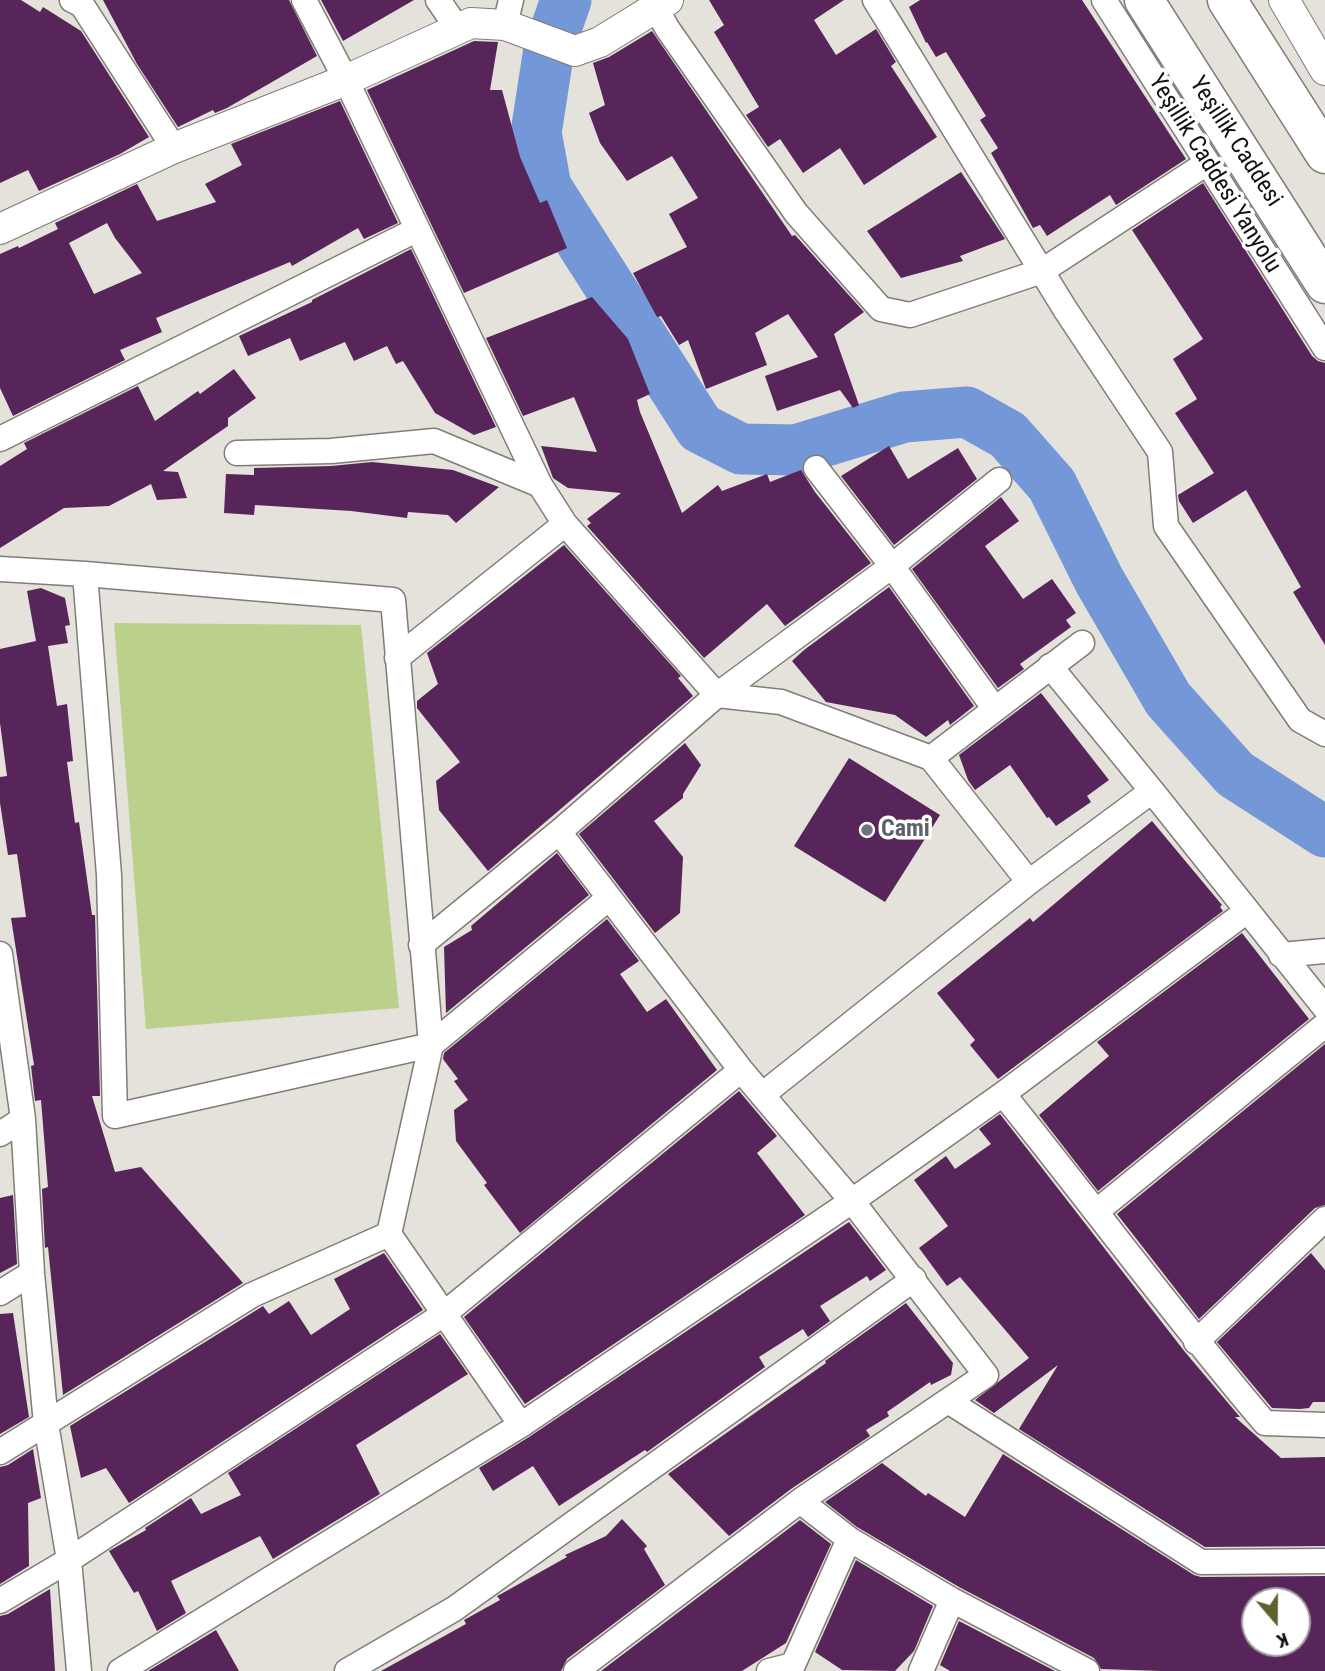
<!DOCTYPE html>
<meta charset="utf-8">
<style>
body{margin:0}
#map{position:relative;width:1325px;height:1671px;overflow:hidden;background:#e4e2da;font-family:"Roboto Condensed",sans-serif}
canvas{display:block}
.north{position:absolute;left:1241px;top:1587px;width:70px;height:70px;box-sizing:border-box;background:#fff;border:2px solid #a0a09f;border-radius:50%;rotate:160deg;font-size:19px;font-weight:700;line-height:28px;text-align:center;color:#12110f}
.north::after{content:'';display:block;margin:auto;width:24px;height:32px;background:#62602d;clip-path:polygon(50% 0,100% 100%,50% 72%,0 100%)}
</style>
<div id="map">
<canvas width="1325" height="1671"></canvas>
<div class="north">K</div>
</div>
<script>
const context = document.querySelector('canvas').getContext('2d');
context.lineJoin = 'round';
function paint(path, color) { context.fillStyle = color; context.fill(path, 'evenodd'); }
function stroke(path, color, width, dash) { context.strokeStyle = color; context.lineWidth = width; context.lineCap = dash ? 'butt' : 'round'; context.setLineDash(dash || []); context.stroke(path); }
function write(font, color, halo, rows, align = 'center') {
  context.font = font + ' "Roboto Condensed",sans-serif'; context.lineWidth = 7; context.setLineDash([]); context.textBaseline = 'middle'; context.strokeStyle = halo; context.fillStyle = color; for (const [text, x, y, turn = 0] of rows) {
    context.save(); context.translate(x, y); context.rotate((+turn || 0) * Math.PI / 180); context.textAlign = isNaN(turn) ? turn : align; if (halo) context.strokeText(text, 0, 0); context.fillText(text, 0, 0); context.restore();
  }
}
paint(new Path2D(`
 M 114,623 L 361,625 L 399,1008 L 146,1029 Z`), '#bbd18b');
stroke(new Path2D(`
 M 566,0 L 549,49 L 536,133 L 546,187 L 700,428 L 741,449 L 796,450 L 904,417 L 967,412 L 1008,435 L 1052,485 L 1099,580 L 1168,699 L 1235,774 L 1325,832`), '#7397d7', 51);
paint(new Path2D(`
 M 0,0 L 21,0 L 40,12 L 43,7 L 81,31 L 149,137 L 120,154 L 39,191 L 28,170 L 0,183 Z
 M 103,0 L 289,0 L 317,56 L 227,108 L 215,113 L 213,110 L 178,127 L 137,64 Z
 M 321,0 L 414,0 L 343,41 Z
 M 709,0 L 844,0 L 814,20 L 836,55 L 876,29 L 896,62 L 891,66 L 937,137 L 864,185 L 840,148 L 803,173 L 780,139 L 768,147 L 746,115 L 759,107 L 714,32 L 724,25 Z
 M 920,0 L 1082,0 L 1186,159 L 1116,205 L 1110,195 L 1047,236 L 1040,225 L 1033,228 L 991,153 L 998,148 L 980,120 L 986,116 L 946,52 L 936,57 L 927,42 L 926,43 L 909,7 Z
 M 652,31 L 792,236 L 795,235 L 864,312 L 834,334 L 859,405 L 853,408 L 840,390 L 777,411 L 765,376 L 818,357 L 788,314 L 755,333 L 767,365 L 706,389 L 688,340 L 679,345 L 661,316 L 657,317 L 633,273 L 687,247 L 669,214 L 698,198 L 672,156 L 627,181 L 600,143 L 589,113 L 605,105 L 593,63 L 609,57 Z
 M 474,41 L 498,42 L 490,90 L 502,90 L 520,157 L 540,203 L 547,200 L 567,248 L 464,293 L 367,90 Z
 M 340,101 L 398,223 L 364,239 L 358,228 L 292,266 L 290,262 L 156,318 L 162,332 L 120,350 L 125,360 L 13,416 L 0,388 L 0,254 L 18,246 L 19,248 L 58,229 L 55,223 L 137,184 L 157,221 L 216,202 L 205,184 L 242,165 L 231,144 ZM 107,223 L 115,238 L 142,273 L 94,294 L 69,243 Z
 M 961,172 L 1005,239 L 960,256 L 963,261 L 901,278 L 867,231 Z
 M 1203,183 L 1312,356 L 1318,361 L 1325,363 L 1325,645 L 1293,592 L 1301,587 L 1246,490 L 1193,523 L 1179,501 L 1178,495 L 1214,473 L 1175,413 L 1197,399 L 1173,359 L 1203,339 L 1132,230 Z
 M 411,249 L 496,427 L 474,435 L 435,413 L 403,361 L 396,364 L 387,346 L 354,361 L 345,342 L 300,361 L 290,338 L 248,356 L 239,336 L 312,302 L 312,300 Z
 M 592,297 L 628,339 L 650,394 L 637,400 L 640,412 L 682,513 L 718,485 L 722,491 L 767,474 L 770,482 L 801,470 L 815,492 L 871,563 L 785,626 L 767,604 L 704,658 L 587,526 L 591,523 L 587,519 L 621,493 L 568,488 L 553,478 L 541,446 L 597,452 L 574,397 L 523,416 L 486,338 Z
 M 234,369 L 256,398 L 228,418 L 228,426 L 163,471 L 178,472 L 187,498 L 157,500 L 151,484 L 109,506 L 64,508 L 0,548 L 0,466 L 27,449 L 24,443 L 138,386 L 155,421 L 198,391 L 200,394 Z
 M 889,446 L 908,479 L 958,448 L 977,479 L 894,545 L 841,476 Z
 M 372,462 L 453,470 L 499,487 L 456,523 L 448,515 L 408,512 L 407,518 L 351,511 L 255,505 L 254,515 L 224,513 L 226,474 L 254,475 L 254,468 L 331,466 Z
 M 1001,497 L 1019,521 L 985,546 L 1023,599 L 1052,579 L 1076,613 L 1066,620 L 1071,627 L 1020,664 L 1024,669 L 998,688 L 912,569 Z
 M 564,545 L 681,676 L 678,678 L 693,696 L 488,871 L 439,810 L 436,781 L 460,762 L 417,708 L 417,701 L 438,684 L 427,653 Z
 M 889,587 L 974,706 L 950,725 L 948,720 L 926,737 L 895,715 L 826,702 L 792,661 L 804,650 Z
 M 41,588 L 65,598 L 70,625 L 65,626 L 68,643 L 48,646 L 57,706 L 67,704 L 73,761 L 67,762 L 75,823 L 79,822 L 92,915 L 95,915 L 100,1096 L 92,1096 L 115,1172 L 141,1167 L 243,1283 L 63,1395 L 48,1247 L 45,1248 L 42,1189 L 48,1187 L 41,1100 L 35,1101 L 31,1066 L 34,1065 L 11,918 L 26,917 L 17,854 L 8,855 L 0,803 L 0,777 L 7,776 L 0,723 L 0,649 L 36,641 L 27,591 Z
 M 1041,693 L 1109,780 L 1087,796 L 1091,802 L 1056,826 L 1049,817 L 1047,818 L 1010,765 L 975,790 L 968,780 L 959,755 Z
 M 685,743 L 701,765 L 683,794 L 683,798 L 654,821 L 683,857 L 680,913 L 655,933 L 579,834 Z
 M 849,758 L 940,815 L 885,902 L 794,846 Z
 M 1152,821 L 1222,905 L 1220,907 L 1223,911 L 998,1079 L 970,1045 L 975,1040 L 937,993 L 1030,918 L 1033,922 Z
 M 557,853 L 589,895 L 446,1013 L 444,947 L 472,930 L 471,926 Z
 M 607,919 L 639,961 L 620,974 L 647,1012 L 666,999 L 717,1070 L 520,1233 L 484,1185 L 487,1183 L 456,1141 L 454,1110 L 468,1100 L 454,1081 L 458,1079 L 443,1059 L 444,1053 Z
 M 1242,933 L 1309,1019 L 1098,1191 L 1039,1115 L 1109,1056 L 1097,1042 Z
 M 1325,1044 L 1325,1205 L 1315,1208 L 1199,1319 L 1117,1214 Z
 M 739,1091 L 777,1136 L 757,1153 L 805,1215 L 525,1404 L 464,1317 Z
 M 1000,1114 L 1185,1352 L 1240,1417 L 1235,1417 L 1281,1458 L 1325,1457 L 1325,1546 L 1205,1547 L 1019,1429 L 1058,1365 L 994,1413 L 975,1400 L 1029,1358 L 960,1277 L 947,1286 L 919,1248 L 948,1226 L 914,1180 L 946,1156 L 955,1169 L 991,1144 L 979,1129 Z
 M 13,1195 L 17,1264 L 0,1273 L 0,1198 Z
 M 849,1222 L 886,1270 L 870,1281 L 867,1276 L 820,1306 L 830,1321 L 808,1337 L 803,1329 L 759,1357 L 765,1367 L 647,1452 L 645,1450 L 559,1506 L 533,1466 L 493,1491 L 479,1468 L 529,1437 Z
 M 384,1253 L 423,1310 L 129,1503 L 106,1468 L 81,1478 L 70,1426 L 263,1306 L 269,1314 L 289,1301 L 311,1335 L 350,1309 L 334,1279 Z
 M 1311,1253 L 1325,1270 L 1325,1402 L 1313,1402 L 1309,1408 L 1300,1409 L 1272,1408 L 1217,1342 Z
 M 906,1303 L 953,1363 L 951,1375 L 931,1385 L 930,1382 L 887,1412 L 889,1416 L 866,1430 L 870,1436 L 791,1489 L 729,1536 L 668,1474 L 826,1363 L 825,1361 Z
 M 13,1313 L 29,1417 L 0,1434 L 0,1314 Z
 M 440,1334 L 468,1374 L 356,1445 L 380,1494 L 273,1559 L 260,1536 L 171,1581 L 186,1613 L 157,1631 L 138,1591 L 134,1593 L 109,1551 L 146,1530 L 145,1528 L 191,1498 L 201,1514 L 241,1495 L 228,1473 Z
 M 33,1449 L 41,1498 L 28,1503 L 29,1566 L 0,1584 L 0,1467 L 8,1465 Z
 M 1003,1454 L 1194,1575 L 1201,1577 L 1325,1576 L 1325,1671 L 1161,1671 L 1101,1669 L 1094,1658 L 959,1587 L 857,1527 L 825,1502 L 882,1463 L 926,1496 L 928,1493 L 965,1517 ZM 1255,1601 L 1297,1601 L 1297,1643 L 1255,1643 Z
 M 622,1519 L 647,1546 L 644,1549 L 665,1585 L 567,1659 L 561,1671 L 381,1671 L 466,1624 L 464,1620 L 500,1600 L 497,1596 L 501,1594 L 567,1557 L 565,1555 L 606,1536 Z
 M 800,1520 L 831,1544 L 786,1643 L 742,1671 L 601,1671 Z
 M 856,1560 L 933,1606 L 914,1651 L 895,1671 L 842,1670 L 815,1652 Z
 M 50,1589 L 55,1671 L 0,1671 L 0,1616 L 8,1614 Z
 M 959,1621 L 1055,1671 L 950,1671 L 940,1665 Z
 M 216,1630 L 239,1671 L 148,1671 Z`), '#572559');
const minor = new Path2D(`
 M 72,0 L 82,5 L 174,148
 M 304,0 L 346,80 L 540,485 L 565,524 L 717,695 L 781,702 L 931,758 L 1029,882 L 1152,791 L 1325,1008
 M 438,0 L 458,29
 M 875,0 L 1065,309 L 1160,452 L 1166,526 L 1300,720 L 1325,734
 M 1104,0 L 1325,348
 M 656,8 L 667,28 L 796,213 L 881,309 L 910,315 L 1042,271 L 1207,163
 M 505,25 L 511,0
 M 0,439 L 416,230
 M 237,453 L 331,451 L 434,441 L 540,485
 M 816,468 L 892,566 L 994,708
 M 0,569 L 85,574
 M 397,658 L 565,524
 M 1050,666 L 1152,791
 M 931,758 L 1082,643
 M 559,832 L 741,1070 L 852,1201 L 986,1375 L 800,1501 L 576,1671
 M 421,945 L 559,832 L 717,695 L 892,566 L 999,480
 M 0,954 L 23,1119 L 32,1273 L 46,1424 L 69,1560 L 79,1671
 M 1281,955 L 1325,951
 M 1003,1094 C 1091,1203 1174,1316 1265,1423 L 1325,1425
 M 762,1095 L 1029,882
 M 0,1134 L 23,1119
 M 1097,1211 L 1325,1025
 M 0,1293 L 32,1273
 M 1196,1342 L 1325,1219
 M 948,1401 L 1201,1562 L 1325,1561
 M 521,1425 L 389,1234 L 431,1045 L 393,600 L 85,574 L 109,875 L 115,1116 L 431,1045 L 609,898
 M 0,1452 L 252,1295 L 389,1234
 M 800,1501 L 849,1539 L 952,1600 L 1087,1671
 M 0,1601 L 69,1560 L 444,1314 L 741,1070
 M 120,1671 L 521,1425 L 852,1201 L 1003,1094 L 1247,911
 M 347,1671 L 454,1609 L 914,1279
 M 769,1671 L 793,1665 L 849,1539
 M 921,1671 L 952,1600`);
const tertiary = new Path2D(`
 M 1284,0 L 1325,70
 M 0,229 L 174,148 L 346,80 L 471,23 L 505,25 L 575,51 L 600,42 L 668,0`);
const trunk = new Path2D(`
 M 1144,0 L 1325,284
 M 1227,0 L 1325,154`);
stroke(minor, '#7f7d76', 27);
stroke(tertiary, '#7f7d76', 32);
stroke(trunk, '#7f7d76', 41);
stroke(minor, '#fff', 24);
stroke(tertiary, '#fff', 30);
stroke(trunk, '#fff', 38);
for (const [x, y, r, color] of [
 [867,830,7,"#6b7280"]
]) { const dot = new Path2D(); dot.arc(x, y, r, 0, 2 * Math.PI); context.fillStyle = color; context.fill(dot); stroke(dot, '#fff', 2.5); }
write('24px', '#12110f', '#fff', [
 ["Yeşillik Caddesi",1235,142,57],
 ["Yeşillik Caddesi Yanyolu",1214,174,58]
]);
write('bold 24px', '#5b616d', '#fff', [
 ["Cami",881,830]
], 'left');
</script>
